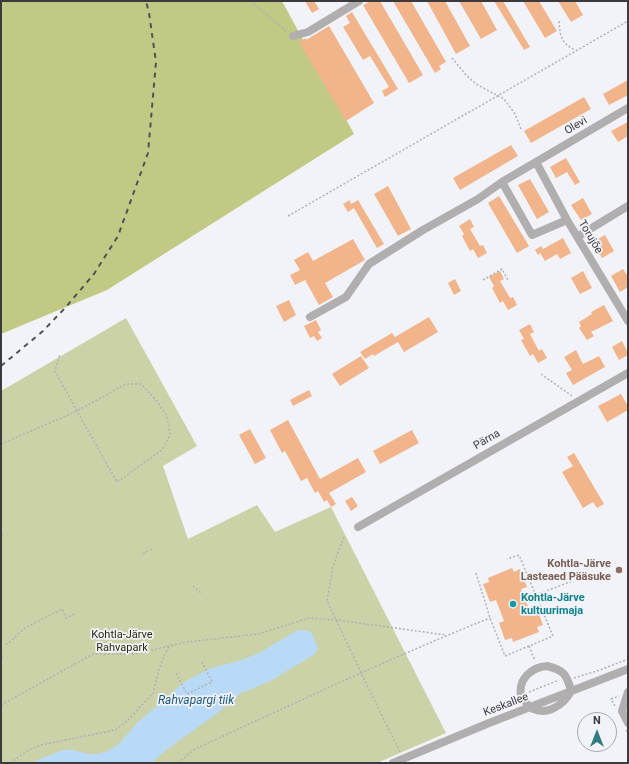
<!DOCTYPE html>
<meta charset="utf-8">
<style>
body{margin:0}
#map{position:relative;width:629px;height:764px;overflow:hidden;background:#f2f3f8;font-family:Roboto,sans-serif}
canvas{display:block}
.frame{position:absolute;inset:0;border:2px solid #3b3b3d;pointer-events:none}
.north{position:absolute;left:577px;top:712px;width:40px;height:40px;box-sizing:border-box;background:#f2f3f8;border:1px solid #a9a9ad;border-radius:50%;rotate:0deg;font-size:11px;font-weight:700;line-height:16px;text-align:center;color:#3b3b3d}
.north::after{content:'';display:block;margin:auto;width:14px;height:18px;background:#327b80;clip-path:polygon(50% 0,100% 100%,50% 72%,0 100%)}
</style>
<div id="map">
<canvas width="629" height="764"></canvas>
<div class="frame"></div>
<div class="north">N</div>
</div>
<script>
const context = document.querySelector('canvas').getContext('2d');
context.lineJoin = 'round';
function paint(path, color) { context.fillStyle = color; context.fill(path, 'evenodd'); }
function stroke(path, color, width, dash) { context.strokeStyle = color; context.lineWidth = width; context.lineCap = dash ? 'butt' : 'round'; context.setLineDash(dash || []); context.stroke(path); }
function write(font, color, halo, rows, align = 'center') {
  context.font = font + ' Roboto,sans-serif'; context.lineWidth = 3.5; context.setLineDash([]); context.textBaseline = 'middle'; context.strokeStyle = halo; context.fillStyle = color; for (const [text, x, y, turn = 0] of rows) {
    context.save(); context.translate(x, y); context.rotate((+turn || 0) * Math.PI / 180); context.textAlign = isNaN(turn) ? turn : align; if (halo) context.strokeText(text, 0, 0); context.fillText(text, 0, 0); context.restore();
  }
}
paint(new Path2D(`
 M 126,318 L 197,446 L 163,466 L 188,539 L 257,505 L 275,532 L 331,507 L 446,733 L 377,763 L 1,763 L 1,391 Z`), '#ccd2a7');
paint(new Path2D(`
 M 1,1 L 282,1 L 354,134 L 107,290 L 1,334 Z`), '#c2c985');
paint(new Path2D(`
 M 298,630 L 305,630 L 311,632 L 318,648 L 315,654 L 272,680 L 252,689 L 241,693 L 215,715 L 165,751 L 152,763 L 32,763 L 35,761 L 58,752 L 65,750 L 73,750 L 89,754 L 99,754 L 109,750 L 118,745 L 137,723 L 184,682 L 211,668 L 239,661 L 257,654 Z`), '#b9daf7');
paint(new Path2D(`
 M 305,1 L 314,1 L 319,9 L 312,13 Z
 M 371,1 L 380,1 L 423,75 L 409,83 L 363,5 Z
 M 393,1 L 411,1 L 446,62 L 439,66 L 441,69 L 435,73 Z
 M 427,1 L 445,1 L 470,46 L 456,54 Z
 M 459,1 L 481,1 L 497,30 L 481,39 Z
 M 494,1 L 503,1 L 530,47 L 524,50 Z
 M 523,1 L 539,1 L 557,31 L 545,38 Z
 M 558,1 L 575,1 L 583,15 L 571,22 Z
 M 352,12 L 398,89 L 385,97 L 382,91 L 389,87 L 370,56 L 363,60 L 343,27 L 350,23 L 346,16 Z
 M 329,26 L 374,103 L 346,121 L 299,42 L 306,38 L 306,40 Z
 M 628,80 L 628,95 L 609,105 L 603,94 Z
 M 584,97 L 591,109 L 531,143 L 524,131 Z
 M 628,122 L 628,136 L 618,142 L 611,131 Z
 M 511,145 L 518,156 L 460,190 L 453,178 Z
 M 566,158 L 580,182 L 575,185 L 567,172 L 556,178 L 550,167 Z
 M 530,179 L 549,212 L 537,219 L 518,185 Z
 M 388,186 L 411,229 L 398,236 L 374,194 Z
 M 499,196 L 529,246 L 517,253 L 488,203 Z
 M 583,198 L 592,214 L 581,220 L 571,205 Z
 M 350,200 L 351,204 L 358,200 L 384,244 L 377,248 L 354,208 L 348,212 L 343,204 Z
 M 470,219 L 474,227 L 470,229 L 480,246 L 483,245 L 487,253 L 478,258 L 473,249 L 470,251 L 462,236 L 464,234 L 459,226 Z
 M 605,235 L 614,251 L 602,258 L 593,242 Z
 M 563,238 L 571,253 L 560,259 L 557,254 L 545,261 L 540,253 L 538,255 L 535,250 L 541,246 L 543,249 Z
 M 353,239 L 365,260 L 325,283 L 333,297 L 319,305 L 305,280 L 295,285 L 290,275 L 300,270 L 294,260 L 308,252 L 313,261 Z
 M 623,269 L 628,277 L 628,287 L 620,292 L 611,276 Z
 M 500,271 L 504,279 L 500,281 L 510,298 L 513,297 L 517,305 L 508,310 L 503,301 L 500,303 L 492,288 L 494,286 L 489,277 Z
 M 583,271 L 592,288 L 580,294 L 571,278 Z
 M 455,279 L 461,291 L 454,295 L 448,283 Z
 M 289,300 L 296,315 L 284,322 L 276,306 Z
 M 604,305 L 613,321 L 591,332 L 594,336 L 587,340 L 579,328 L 581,326 L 579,322 L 592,314 L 591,312 Z
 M 429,317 L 438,332 L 404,352 L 398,342 L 374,356 L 373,354 L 365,359 L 360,352 L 392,333 L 395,337 Z
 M 316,320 L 321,330 L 318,332 L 322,338 L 317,341 L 314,336 L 310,338 L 304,326 Z
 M 530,324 L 534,332 L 530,334 L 539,351 L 542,349 L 547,358 L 538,363 L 533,354 L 530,356 L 521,340 L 524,339 L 519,330 Z
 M 622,341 L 628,353 L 628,355 L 619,360 L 612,347 Z
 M 576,350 L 583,364 L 599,356 L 605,367 L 573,385 L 566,373 L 572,370 L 564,357 Z
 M 361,356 L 369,368 L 340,386 L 332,374 Z
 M 309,390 L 312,396 L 293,406 L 290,400 Z
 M 621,394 L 628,406 L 628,410 L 607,422 L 598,406 Z
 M 288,420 L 320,479 L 358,458 L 366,472 L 329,493 L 336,504 L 331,507 L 327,500 L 324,502 L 318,491 L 315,493 L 307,478 L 301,481 L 285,451 L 282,453 L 270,430 Z
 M 250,429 L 266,458 L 255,464 L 239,435 Z
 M 412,430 L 419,443 L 380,464 L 373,451 Z
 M 574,453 L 604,504 L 597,508 L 593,502 L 583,508 L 562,472 L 573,466 L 567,457 Z
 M 352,497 L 358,506 L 351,511 L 345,501 Z
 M 512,568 L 514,572 L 520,569 L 527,587 L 521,589 L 529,609 L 536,606 L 543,625 L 537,627 L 539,632 L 513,642 L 512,638 L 505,640 L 499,623 L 504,621 L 496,600 L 490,602 L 483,584 L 489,582 L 488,578 Z`), '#f1b48b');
stroke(new Path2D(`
 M 251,1 L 286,31
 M 559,21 C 560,36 561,43 575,50
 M 452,58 L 466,75 L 476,84 L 504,99 L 515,114 L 521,129
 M 288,216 L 628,21
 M 483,280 L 502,269 L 508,280
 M 541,374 L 572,396
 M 1,444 L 77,411 L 126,384 L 141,384 L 156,400 L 167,416 L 170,435 L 162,450 L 117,482 L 77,411 L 55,371 L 60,354
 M 1,534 L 4,534
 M 344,537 L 333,566 L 327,601 L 366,683 L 400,752
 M 143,554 L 153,548
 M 476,573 L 490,618 L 505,656 L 553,636 L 519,555 L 507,559
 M 193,586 L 201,593
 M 536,595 L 572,581
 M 6,645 L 25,628 L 62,609 L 66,618 L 74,614
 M 529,646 L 535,661
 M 1,657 L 3,658
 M 176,673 L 187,694 L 212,682 L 201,660
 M 574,678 L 600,670 L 628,659
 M 529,692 L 559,680
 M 1,705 L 93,654 L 134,654 L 187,642 L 258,634 L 309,618 L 337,620 L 446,635
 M 615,706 L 611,699 L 619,696
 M 498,711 L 515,700
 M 626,730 L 628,733
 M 10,763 L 29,750 L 41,745 L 115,730 L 128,720 L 154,692 L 155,685 L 159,669 L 165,654 L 169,647
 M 178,763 L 195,749 C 293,704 390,658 490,618`), '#b0b1b5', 1.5, [2, 2]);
stroke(new Path2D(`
 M 293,36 L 308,32 L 359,1
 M 536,162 L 567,220 L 628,321
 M 502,182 L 532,235 L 567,220
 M 577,237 L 628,206
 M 310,317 L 346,297 L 369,264 L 423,230 L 478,199 L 502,182 L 628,108
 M 358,527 L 628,373
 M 547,666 C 564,670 567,675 571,691 C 567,699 562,704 554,708 C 547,712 537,712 530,707 C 528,706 526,702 524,700 C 523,698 522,697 521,695 C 518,678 533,667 547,666 Z
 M 628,692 L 622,711 L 628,723
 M 393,763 L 489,723 L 628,669`), '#b0aeae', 8);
stroke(new Path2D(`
 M 1,366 L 43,331 L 65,308 L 94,274 L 118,236 L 148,153 L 156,62 L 149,13 L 146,1`), '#515254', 2, [5, 5]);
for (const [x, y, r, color] of [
 [619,570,4,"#8d6e63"],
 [513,604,4,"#0f9aa8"]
]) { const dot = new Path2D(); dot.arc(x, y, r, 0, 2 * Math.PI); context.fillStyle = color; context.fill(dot); stroke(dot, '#f2f3f8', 1.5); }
write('11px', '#3b3b3d', '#f2f3f8', [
 ["Olevi",576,126,-31],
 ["Torujõe",590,237,59],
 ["Pärna",487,440,-30],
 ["Keskallee",506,705,-21]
]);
write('bold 11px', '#785e54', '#f2f3f8', [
 ["Kohtla-Järve",611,564],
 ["Lasteaed Pääsuke",611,577]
], 'right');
write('bold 11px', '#0d838f', '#f2f3f8', [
 ["Kohtla-Järve",521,598],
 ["kultuurimaja",521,611]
], 'left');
write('11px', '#292b0d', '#f2f3f8', [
 ["Kohtla-Järve",122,635],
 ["Rahvapark",122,648]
]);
write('italic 12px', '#1d5a87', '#f2f3f8', [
 ["Rahvapargi tiik",196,701]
]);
</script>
